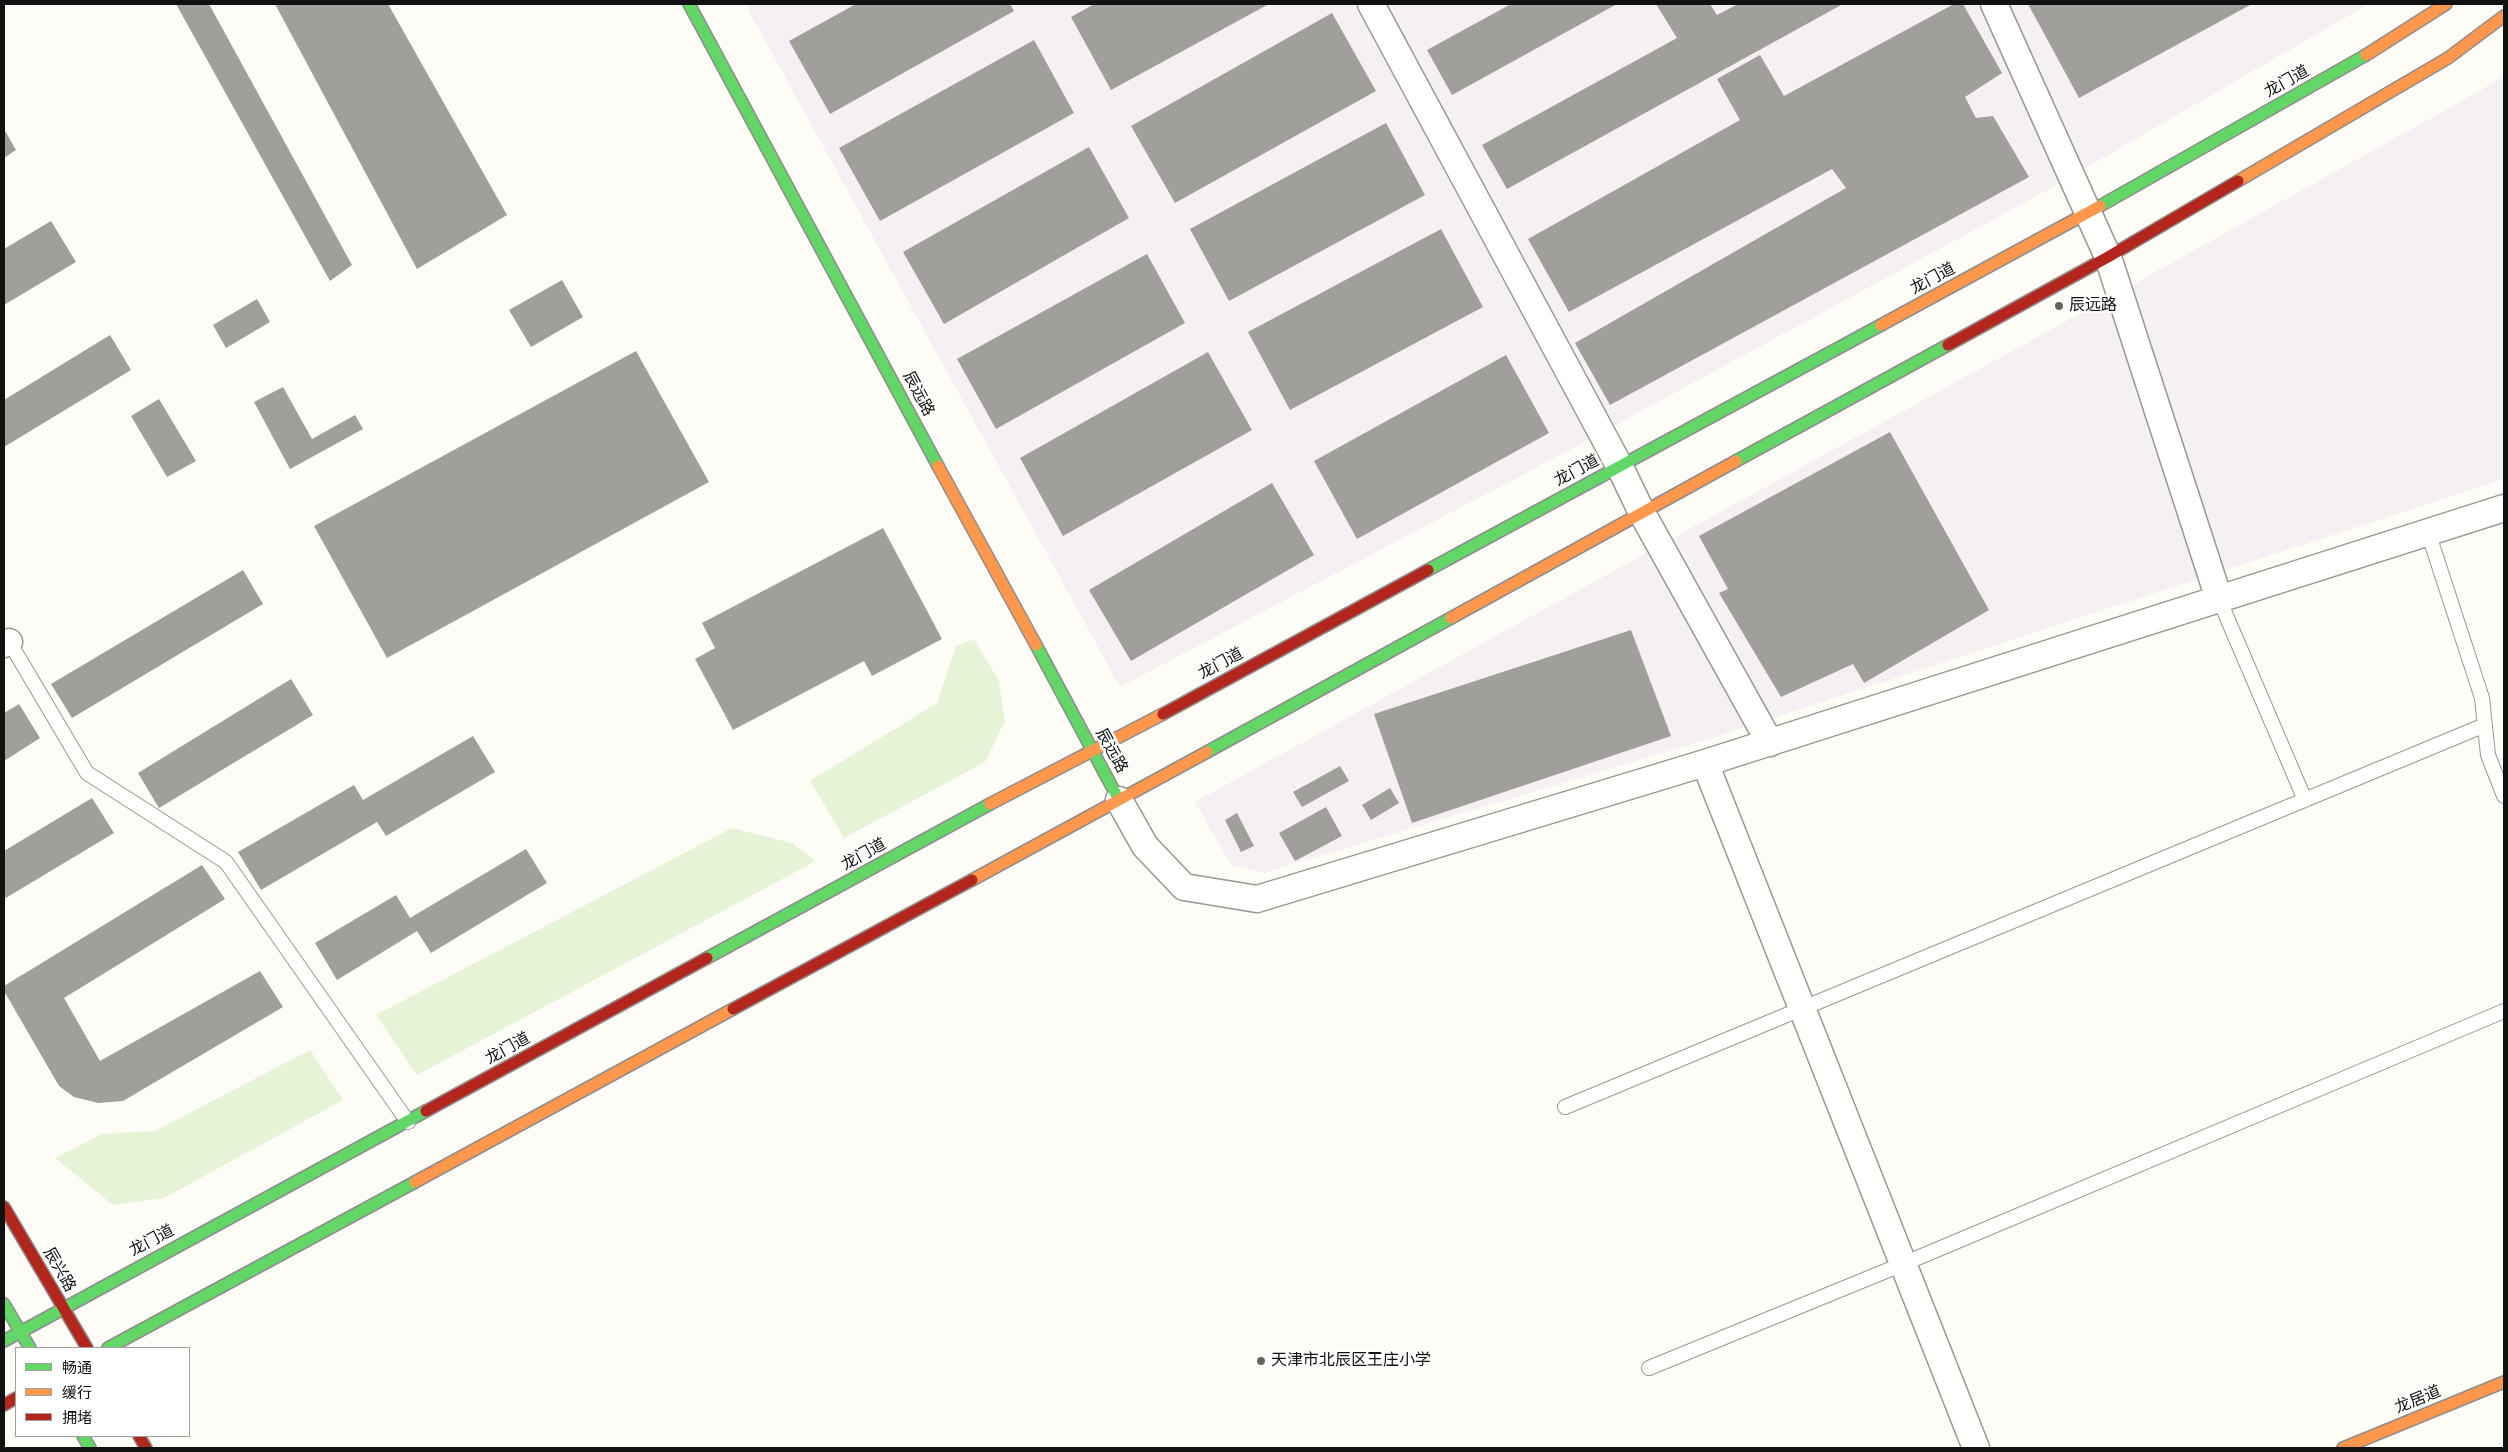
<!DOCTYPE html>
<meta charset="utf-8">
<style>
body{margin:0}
#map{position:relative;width:2508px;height:1452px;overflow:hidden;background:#fdfcf7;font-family:"Times New Roman","Noto Sans SC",serif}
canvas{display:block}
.frame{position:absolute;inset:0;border:5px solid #111;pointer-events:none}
.legend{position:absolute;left:15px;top:1347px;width:175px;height:90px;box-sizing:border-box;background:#fff;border:1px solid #a0a0a0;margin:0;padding:6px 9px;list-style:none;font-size:15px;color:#111}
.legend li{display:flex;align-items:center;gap:10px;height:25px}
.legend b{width:25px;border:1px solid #a0a0a0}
</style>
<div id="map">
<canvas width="2508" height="1452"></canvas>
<div class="frame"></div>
<ul class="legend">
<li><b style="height:6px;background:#63d668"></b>畅通</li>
<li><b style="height:6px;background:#ff974d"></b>缓行</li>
<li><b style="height:6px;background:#b3261e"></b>拥堵</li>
</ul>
</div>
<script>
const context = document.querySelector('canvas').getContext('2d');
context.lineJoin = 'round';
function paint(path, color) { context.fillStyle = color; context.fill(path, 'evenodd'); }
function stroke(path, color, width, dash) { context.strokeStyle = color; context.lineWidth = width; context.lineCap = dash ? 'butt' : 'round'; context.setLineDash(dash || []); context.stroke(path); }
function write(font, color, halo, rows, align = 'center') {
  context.font = font + ' "Times New Roman","Noto Sans SC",serif'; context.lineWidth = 5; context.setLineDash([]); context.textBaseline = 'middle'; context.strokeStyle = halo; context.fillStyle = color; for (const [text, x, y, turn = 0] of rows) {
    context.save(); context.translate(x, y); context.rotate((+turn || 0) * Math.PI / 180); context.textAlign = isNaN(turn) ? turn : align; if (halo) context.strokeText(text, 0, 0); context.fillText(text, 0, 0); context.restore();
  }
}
paint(new Path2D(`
 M 745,4 L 2369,4 L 2044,192 L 1566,452 L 1120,687 Z
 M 2504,75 L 2504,479 L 1715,737 L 1264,873 L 1231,865 L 1195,802 L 2139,281 L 2478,92 Z`), '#f5f0f3');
paint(new Path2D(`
 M 974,639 L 999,681 L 1005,721 L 985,762 L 844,838 L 810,781 L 937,703 L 956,646 Z
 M 732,828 L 792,843 L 816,861 L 417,1075 L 376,1015 Z
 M 310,1050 L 343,1100 L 164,1198 L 113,1205 L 55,1158 L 102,1134 L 155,1131 Z`), '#e7f3d7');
paint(new Path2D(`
 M 176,4 L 209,4 L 352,265 L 330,281 Z
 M 275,4 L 388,4 L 507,215 L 417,269 Z
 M 856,4 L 1010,4 L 1014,11 L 830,114 L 789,41 Z
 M 1094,4 L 1269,4 L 1111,90 L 1071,17 Z
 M 1511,4 L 1617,4 L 1452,95 L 1427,50 Z
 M 1656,4 L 1710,4 L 1717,15 L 1738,4 L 1843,4 L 1507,189 L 1482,145 L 1677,38 Z
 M 1954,4 L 1963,4 L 2002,73 L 1965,97 L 1976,118 L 1993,116 L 2029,177 L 1610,405 L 1575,343 L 1846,188 L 1832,169 L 1569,312 L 1528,239 L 1740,120 L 1717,79 L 1760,55 L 1784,96 Z
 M 2028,4 L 2252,4 L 2079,98 Z
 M 1332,13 L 1376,91 L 1175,203 L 1131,126 Z
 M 1034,40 L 1074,113 L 880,221 L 839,148 Z
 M 1386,123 L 1425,195 L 1229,301 L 1190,229 Z
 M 4,129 L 16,150 L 4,158 Z
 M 1089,147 L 1129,218 L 944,324 L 903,252 Z
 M 51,221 L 76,262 L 4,305 L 4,249 Z
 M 1441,229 L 1483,307 L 1290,410 L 1248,332 Z
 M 1147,254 L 1185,323 L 996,429 L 957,359 Z
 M 562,280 L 583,317 L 531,347 L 509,310 Z
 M 257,299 L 270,322 L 226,348 L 213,325 Z
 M 110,335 L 131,370 L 4,447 L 4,400 Z
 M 636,351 L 709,482 L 387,658 L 314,526 Z
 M 1208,352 L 1252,430 L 1063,536 L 1020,458 Z
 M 1506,355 L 1549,433 L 1357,539 L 1314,461 Z
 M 283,387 L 312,439 L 355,415 L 363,429 L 290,469 L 254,402 Z
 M 159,399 L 196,461 L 167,477 L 131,416 Z
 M 1890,432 L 1989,610 L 1864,683 L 1853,664 L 1781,697 L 1719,593 L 1728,589 L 1699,536 Z
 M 1272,483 L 1314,555 L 1131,661 L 1089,590 Z
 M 883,528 L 942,639 L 872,676 L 864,661 L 733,730 L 695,659 L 715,648 L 702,623 Z
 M 243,570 L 263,604 L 72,718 L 51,684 Z
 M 1631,630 L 1671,736 L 1412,823 L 1374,714 Z
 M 291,679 L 313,715 L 159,808 L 138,773 Z
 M 19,704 L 40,738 L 4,761 L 4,713 Z
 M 473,736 L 495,772 L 386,836 L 377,822 L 261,890 L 238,852 L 354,785 L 363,800 Z
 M 1340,766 L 1349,781 L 1302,807 L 1293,792 Z
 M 1390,788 L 1399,803 L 1371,820 L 1362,805 Z
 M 92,798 L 114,833 L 4,899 L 4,851 Z
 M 1326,807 L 1342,836 L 1295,861 L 1279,833 Z
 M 1237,813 L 1254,846 L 1241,852 L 1225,820 Z
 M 526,849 L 547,883 L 431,953 L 417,931 L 337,980 L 315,943 L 396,895 L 410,918 Z
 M 202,865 L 225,899 L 64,998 L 100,1061 L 260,971 L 283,1007 L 123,1101 L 98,1103 L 74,1097 L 59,1086 L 4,991 L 4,986 Z`), '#a19f9c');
const lane = new Path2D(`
 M 2428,532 L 2482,698 L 2488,755 L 2504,796
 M 2219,599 L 2305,800
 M 7,638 L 87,773 L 226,862 L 408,1122
 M 1565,1107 L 2485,725
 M 1649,1368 L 1903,1264 L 2504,1011`);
const street = new Path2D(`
 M 1371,4 L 1620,467 L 1642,513 L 1770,743
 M 1994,4 L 2108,257 L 2219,599
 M 4,644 L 9,642
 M 1705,763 L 1976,1448
 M 1119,800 L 1145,846 L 1184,887 L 1257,899 L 1705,763 L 2504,508`);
const fast = new Path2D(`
 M 689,4 L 938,466
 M 2100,206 L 2366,55
 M 1736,461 L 1948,345
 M 1428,570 L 1881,325
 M 1036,645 L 1119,800
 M 1207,752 L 1451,618
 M 707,958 L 990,804
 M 4,1304 L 30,1348
 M 4,1341 L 426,1111
 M 108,1348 L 415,1182
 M 83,1436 L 90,1448`);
const slow = new Path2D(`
 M 2366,55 L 2446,4
 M 2238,181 L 2448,58 L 2504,16
 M 1881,325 L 2100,206
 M 938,466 L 1036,645
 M 1451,618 L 1736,461
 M 990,804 L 1163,714
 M 972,880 L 1207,752
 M 415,1182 L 733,1009
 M 2343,1448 L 2504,1382`);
const jam = new Path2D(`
 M 1948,345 L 2108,257 L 2238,181
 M 1163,714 L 1428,570
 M 733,1009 L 972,880
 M 426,1111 L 707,958
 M 4,1207 L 87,1348
 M 4,1405 L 16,1398
 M 139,1436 L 146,1448`);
stroke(lane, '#979795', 16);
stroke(street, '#979795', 29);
stroke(fast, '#8e8d8b', 14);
stroke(slow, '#8e8d8b', 14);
stroke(jam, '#8e8d8b', 14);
stroke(lane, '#fffffe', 14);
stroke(street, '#fffffe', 26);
stroke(fast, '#63d668', 11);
stroke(slow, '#ff974d', 11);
stroke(jam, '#b3261e', 11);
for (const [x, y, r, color] of [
 [2059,306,5,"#646362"],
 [1261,1361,5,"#646362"]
]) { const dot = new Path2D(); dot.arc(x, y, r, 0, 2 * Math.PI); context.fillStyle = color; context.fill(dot); stroke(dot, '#fff', 2); }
write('16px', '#111', '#fff', [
 ["龙门道",2287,82,-29],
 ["龙门道",1933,279,-28],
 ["辰远路",918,394,62],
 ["龙门道",1577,471,-28],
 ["龙门道",1221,664,-28],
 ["辰远路",1111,751,61],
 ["龙门道",864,855,-29],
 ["龙门道",508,1049,-29],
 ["龙门道",152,1241,-28],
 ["辰兴路",59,1270,60],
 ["龙居道",2418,1400,-22]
]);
write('16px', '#111', '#fff', [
 ["辰远路",2069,306],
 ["天津市北辰区王庄小学",1271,1361]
], 'left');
</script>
